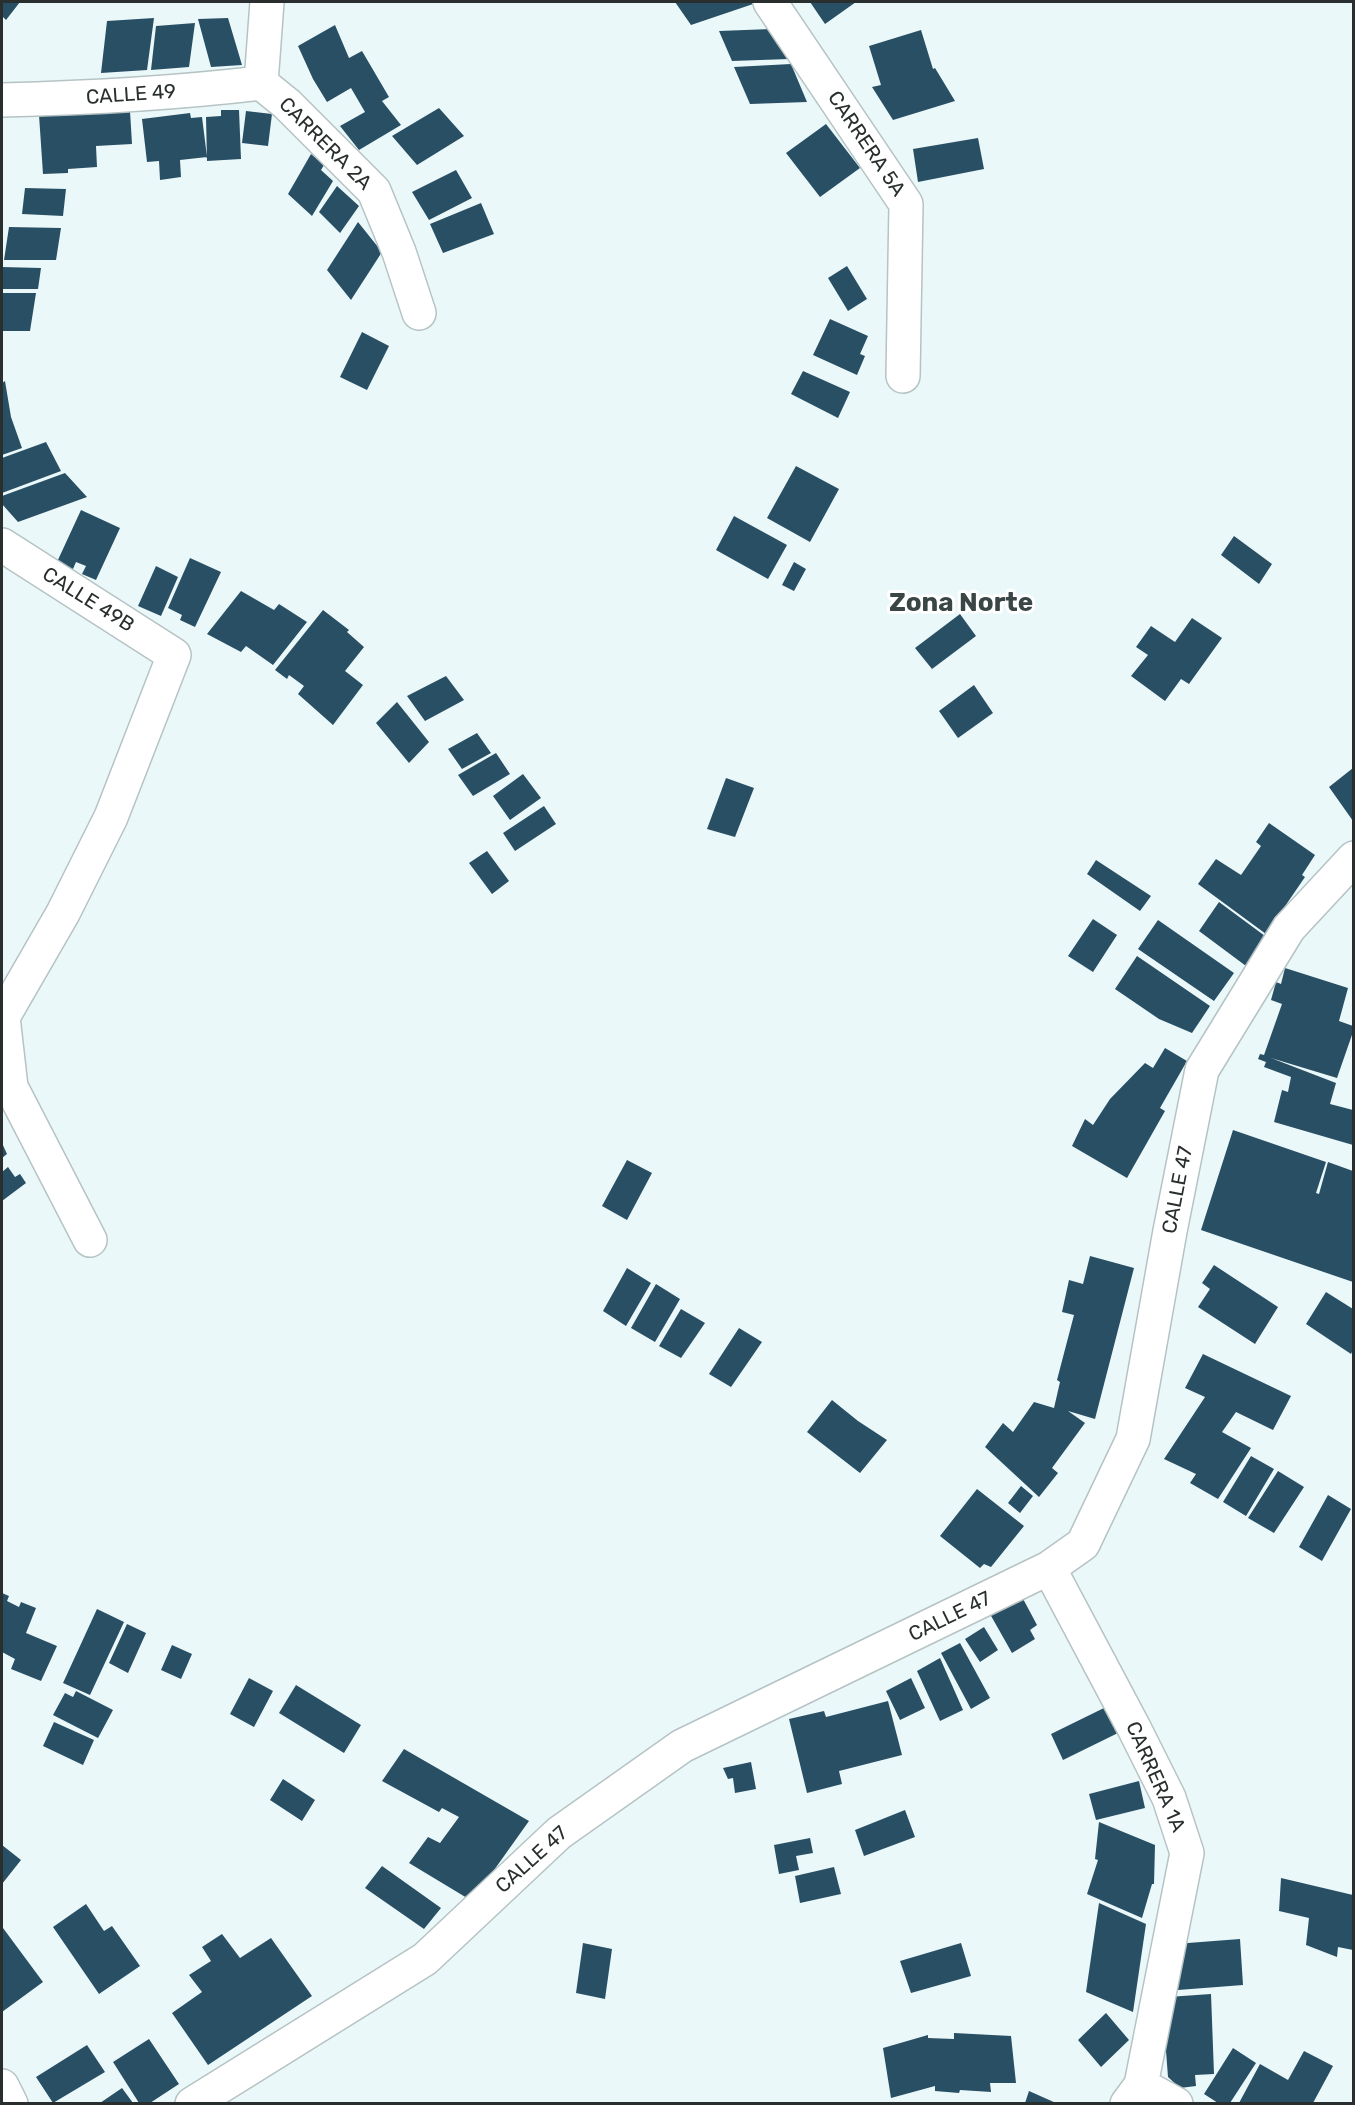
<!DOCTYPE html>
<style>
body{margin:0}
#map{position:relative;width:1355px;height:2105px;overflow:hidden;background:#eaf8f9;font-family:Rubik,sans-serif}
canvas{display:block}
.frame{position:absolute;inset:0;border:3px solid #292e2e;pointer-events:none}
</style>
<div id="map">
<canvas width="1355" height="2105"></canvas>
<div class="frame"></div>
</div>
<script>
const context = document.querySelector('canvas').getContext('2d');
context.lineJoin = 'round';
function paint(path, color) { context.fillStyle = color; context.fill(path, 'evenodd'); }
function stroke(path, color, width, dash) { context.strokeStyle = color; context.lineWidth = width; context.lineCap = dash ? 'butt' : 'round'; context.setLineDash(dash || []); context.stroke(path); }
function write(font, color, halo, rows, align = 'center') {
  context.font = font + ' Rubik,sans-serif'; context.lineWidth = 6; context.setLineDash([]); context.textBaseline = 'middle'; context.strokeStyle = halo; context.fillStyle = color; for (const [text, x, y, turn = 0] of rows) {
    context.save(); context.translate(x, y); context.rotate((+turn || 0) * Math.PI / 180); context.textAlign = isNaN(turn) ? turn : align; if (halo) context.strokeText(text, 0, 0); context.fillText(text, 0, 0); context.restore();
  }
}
paint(new Path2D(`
 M 2,2 L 20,2 L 6,20 L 2,16 Z
 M 675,2 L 759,2 L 691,25 Z
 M 810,2 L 856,2 L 825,24 Z
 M 154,18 L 147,70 L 101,73 L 107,21 Z
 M 228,18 L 242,65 L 211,67 L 198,19 Z
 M 195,23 L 189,67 L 151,70 L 156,26 Z
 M 335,25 L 349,58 L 362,51 L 389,97 L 382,101 L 401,125 L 359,150 L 340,126 L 365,112 L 351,88 L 327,102 L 313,79 L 298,46 Z
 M 771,29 L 777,44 L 783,44 L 789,59 L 732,61 L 719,31 Z
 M 921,30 L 933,69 L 935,68 L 955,101 L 893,120 L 872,87 L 881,85 L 869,46 Z
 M 791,64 L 807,102 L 750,104 L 734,67 Z
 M 439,108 L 464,136 L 417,165 L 392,136 Z
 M 221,110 L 239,110 L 241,159 L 207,161 L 206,117 L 221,116 Z
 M 130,111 L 132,144 L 96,146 L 97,167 L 68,169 L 68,173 L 43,174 L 39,115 Z
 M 246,111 L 272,114 L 268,146 L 242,143 Z
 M 190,113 L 191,118 L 202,117 L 207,157 L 180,160 L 181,177 L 160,180 L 159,161 L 147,162 L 142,119 Z
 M 826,124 L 860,168 L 820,197 L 786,153 Z
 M 978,138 L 984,169 L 918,182 L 913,149 Z
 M 311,154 L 324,165 L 321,170 L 333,181 L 312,216 L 288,194 Z
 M 456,170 L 472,198 L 429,220 L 412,192 Z
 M 337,186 L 359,206 L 340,233 L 319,212 Z
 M 25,188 L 66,189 L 63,216 L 22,214 Z
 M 481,203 L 494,234 L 443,253 L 430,224 Z
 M 358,222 L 382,252 L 351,300 L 327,270 Z
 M 9,227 L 61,228 L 56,260 L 4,260 Z
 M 847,266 L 867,299 L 848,311 L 828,278 Z
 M 2,267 L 41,268 L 38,289 L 2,289 Z
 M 2,293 L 36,293 L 30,331 L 2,331 Z
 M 830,319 L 868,336 L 860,354 L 865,356 L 857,375 L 813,355 Z
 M 362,332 L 389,346 L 367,390 L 340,377 Z
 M 803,371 L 850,392 L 838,418 L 791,394 Z
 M 5,381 L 11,417 L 22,448 L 2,455 L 2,383 Z
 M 46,442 L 61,471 L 2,493 L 2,458 Z
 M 796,466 L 839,489 L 810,542 L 767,518 Z
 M 65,473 L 87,497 L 18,522 L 2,504 L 2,496 Z
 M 81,510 L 120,528 L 96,580 L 82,574 L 86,566 L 76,562 L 73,569 L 57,562 Z
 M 734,516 L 787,545 L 768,579 L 716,550 Z
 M 1234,536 L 1272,564 L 1259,584 L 1221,555 Z
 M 190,558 L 221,572 L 195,627 L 180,620 L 182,615 L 168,608 Z
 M 794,562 L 806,569 L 794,591 L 782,585 Z
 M 156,566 L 178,577 L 161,616 L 138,606 Z
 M 241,591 L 274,610 L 279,604 L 307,622 L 273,665 L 246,646 L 241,652 L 207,634 Z
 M 323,610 L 349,630 L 347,632 L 364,647 L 345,671 L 363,685 L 333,725 L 298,694 L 304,686 L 289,675 L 287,679 L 275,670 Z
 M 960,614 L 976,636 L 932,669 L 915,648 Z
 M 1192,618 L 1222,638 L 1189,684 L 1181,679 L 1165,701 L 1131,676 L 1148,655 L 1136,647 L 1151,626 L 1175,642 Z
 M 446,676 L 464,700 L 425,721 L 407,696 Z
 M 974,685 L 993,713 L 958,738 L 939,711 Z
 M 397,702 L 429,742 L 409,763 L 376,723 Z
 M 477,733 L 491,753 L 462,769 L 448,749 Z
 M 496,753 L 510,774 L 473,796 L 458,775 Z
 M 1353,768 L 1353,821 L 1329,787 Z
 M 523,774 L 541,798 L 510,820 L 493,796 Z
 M 726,778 L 754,788 L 735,837 L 707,829 Z
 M 544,806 L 556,824 L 515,851 L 503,833 Z
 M 1269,823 L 1315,855 L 1302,875 L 1305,877 L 1266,934 L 1198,884 L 1216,859 L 1241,875 L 1261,846 L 1256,842 Z
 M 487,851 L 509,881 L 492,894 L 469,863 Z
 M 1096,860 L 1151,896 L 1140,911 L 1087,874 Z
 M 1219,902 L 1265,936 L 1246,966 L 1199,931 Z
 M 1093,919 L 1117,935 L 1093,972 L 1068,956 Z
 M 1158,920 L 1234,973 L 1214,1001 L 1138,949 Z
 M 1137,956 L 1210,1006 L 1192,1033 L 1159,1019 L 1115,989 Z
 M 1285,968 L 1348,988 L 1339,1021 L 1353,1026 L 1353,1032 L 1337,1078 L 1271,1058 L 1336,1083 L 1330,1104 L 1353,1110 L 1353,1145 L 1274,1122 L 1282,1090 L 1288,1092 L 1291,1077 L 1264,1067 L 1266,1062 L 1258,1059 L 1260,1054 L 1264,1055 L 1282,1004 L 1271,1000 L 1276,982 L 1281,984 Z
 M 1165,1048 L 1187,1061 L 1160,1108 L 1165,1111 L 1127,1178 L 1072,1146 L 1085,1119 L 1093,1125 L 1110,1099 L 1145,1063 L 1153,1068 Z
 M 1233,1130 L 1326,1162 L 1316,1193 L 1319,1194 L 1328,1162 L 1353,1171 L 1353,1282 L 1201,1230 Z
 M 2,1143 L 7,1154 L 2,1158 Z
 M 627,1160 L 652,1173 L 627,1220 L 602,1206 Z
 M 8,1167 L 15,1177 L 20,1174 L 26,1183 L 2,1201 L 2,1172 Z
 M 1090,1256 L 1134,1268 L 1095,1419 L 1068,1411 L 1085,1423 L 1052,1468 L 1058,1473 L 1039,1497 L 985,1447 L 1003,1423 L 1013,1432 L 1034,1402 L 1054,1408 L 1060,1382 L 1057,1380 L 1074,1315 L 1062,1312 L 1069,1280 L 1083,1284 Z
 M 1214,1265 L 1278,1307 L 1255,1344 L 1198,1307 L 1210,1289 L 1202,1283 Z
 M 627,1268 L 651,1283 L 626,1326 L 603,1311 Z
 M 656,1284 L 680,1299 L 655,1342 L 631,1328 Z
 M 1326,1292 L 1353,1309 L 1353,1350 L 1351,1354 L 1306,1324 Z
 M 681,1309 L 705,1323 L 681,1358 L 659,1346 Z
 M 739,1328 L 762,1342 L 731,1387 L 709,1374 Z
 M 1203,1354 L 1291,1396 L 1273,1430 L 1236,1412 L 1222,1432 L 1251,1448 L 1218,1499 L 1190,1483 L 1196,1474 L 1164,1459 L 1205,1397 L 1185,1388 Z
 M 832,1400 L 858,1421 L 887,1440 L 860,1473 L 807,1432 Z
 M 1251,1456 L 1274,1469 L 1246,1516 L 1223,1502 Z
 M 1278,1471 L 1304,1487 L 1274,1533 L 1248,1518 Z
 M 1021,1486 L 1033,1496 L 1020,1513 L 1008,1503 Z
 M 977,1489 L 1024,1526 L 991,1567 L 984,1564 L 980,1568 L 940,1536 Z
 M 1328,1495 L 1351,1509 L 1322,1561 L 1299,1547 Z
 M 2,1593 L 9,1596 L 7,1601 L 19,1607 L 21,1602 L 36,1608 L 26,1633 L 57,1646 L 41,1681 L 11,1669 L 15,1659 L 2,1652 Z
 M 1021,1595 L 1037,1625 L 1030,1630 L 1035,1639 L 1012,1653 L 990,1614 Z
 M 97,1609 L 124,1622 L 90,1695 L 63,1683 Z
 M 127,1624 L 146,1633 L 128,1673 L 109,1663 Z
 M 984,1627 L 998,1650 L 980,1662 L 965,1639 Z
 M 960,1643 L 990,1698 L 971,1709 L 941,1653 Z
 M 172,1645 L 192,1654 L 181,1679 L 161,1670 Z
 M 940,1658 L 963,1710 L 940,1721 L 917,1671 Z
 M 249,1678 L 273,1691 L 254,1727 L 230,1714 Z
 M 911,1678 L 925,1708 L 900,1720 L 886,1691 Z
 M 296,1685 L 361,1725 L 344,1753 L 279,1713 Z
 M 76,1691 L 113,1710 L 98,1738 L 53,1715 L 65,1693 L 73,1697 Z
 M 888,1701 L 902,1755 L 839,1771 L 842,1784 L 807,1793 L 789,1719 L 824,1711 L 826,1717 Z
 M 1106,1707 L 1118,1733 L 1063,1760 L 1051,1734 Z
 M 54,1722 L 94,1740 L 83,1765 L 43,1746 Z
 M 404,1749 L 529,1821 L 472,1901 L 409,1863 L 428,1837 L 440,1843 L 459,1817 L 442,1808 L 439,1812 L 382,1781 Z
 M 751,1762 L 756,1789 L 735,1793 L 733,1778 L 728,1779 L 723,1768 Z
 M 283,1779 L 315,1800 L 302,1821 L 270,1800 Z
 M 1139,1781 L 1145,1808 L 1096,1820 L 1089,1794 Z
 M 905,1810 L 915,1837 L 864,1856 L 855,1830 Z
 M 1099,1822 L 1155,1845 L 1154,1884 L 1152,1884 L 1142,1918 L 1087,1894 L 1098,1860 L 1095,1859 Z
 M 810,1838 L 813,1853 L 796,1856 L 799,1870 L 779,1874 L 774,1845 Z
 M 2,1845 L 21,1860 L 2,1884 Z
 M 382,1866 L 441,1908 L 424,1929 L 365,1888 Z
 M 834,1867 L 841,1894 L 800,1903 L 795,1876 Z
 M 1281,1878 L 1353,1895 L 1353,1950 L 1338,1947 L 1337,1957 L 1306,1945 L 1309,1918 L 1279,1911 Z
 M 1099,1903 L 1146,1924 L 1133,2012 L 1086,1992 Z
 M 86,1904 L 104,1931 L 112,1926 L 140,1966 L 99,1994 L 53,1927 Z
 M 3,1928 L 43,1982 L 2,2012 L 2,1930 Z
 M 222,1934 L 240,1958 L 271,1938 L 312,1996 L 208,2065 L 172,2013 L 202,1992 L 189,1975 L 211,1961 L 202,1947 Z
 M 1240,1939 L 1243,1985 L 1178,1990 L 1175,1944 Z
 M 583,1943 L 612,1949 L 605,1999 L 576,1993 Z
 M 961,1943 L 971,1976 L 911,1993 L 900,1961 Z
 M 1211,1994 L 1214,2074 L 1195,2075 L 1196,2086 L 1180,2088 L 1168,2077 L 1164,2025 L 1170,2025 L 1168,1997 Z
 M 1106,2013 L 1129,2040 L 1101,2067 L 1078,2040 Z
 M 954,2033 L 1011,2036 L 1016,2083 L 990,2083 L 991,2092 L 960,2090 L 959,2093 L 935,2091 L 935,2086 L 891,2098 L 883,2048 L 928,2035 L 928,2038 L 954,2039 Z
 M 149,2039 L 179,2084 L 150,2103 L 139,2103 L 113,2062 Z
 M 87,2045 L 105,2072 L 53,2103 L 36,2077 Z
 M 1233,2048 L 1256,2063 L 1230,2103 L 1218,2103 L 1204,2094 Z
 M 1304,2051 L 1333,2066 L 1313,2103 L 1239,2103 L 1260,2064 L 1288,2080 Z
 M 122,2088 L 133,2103 L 100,2103 Z
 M 1029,2091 L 1056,2103 L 1025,2103 Z`), '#294f65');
const minor = new Path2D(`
 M 770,2 L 906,204 L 903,376
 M 261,83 L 287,104 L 374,191 L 399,252 L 419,313
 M 261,83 L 267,2
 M 2,100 C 88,98 175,93 261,83
 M 2,545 L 174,655 L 111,817 L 63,913 L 3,1017 L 11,1087 L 90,1240
 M 1049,1568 L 1134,1728 L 1169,1798 L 1187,1853 L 1141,2085 L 1127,2104
 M 1141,2085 L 1176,2104
 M 2,2086 L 11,2104
 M 192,2104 L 425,1959 L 559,1833 L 682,1746 L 1049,1568 L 1083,1544 L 1133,1439 L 1170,1231 L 1202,1070 L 1289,928 L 1354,858`);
stroke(minor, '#b6c3c4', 36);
stroke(minor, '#fff', 33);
write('20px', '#292e2e', '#fff', [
 ["CALLE 49",131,95,-4],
 ["CARRERA 2A",325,144,45],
 ["CARRERA 5A",866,144,56],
 ["CALLE 49B",88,600,32],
 ["CALLE 47",1178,1190,-79],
 ["CALLE 47",950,1617,-26],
 ["CARRERA 1A",1155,1777,66],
 ["CALLE 47",532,1860,-42]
]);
write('bold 26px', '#3a4546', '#fff', [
 ["Zona Norte",961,603]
]);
</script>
